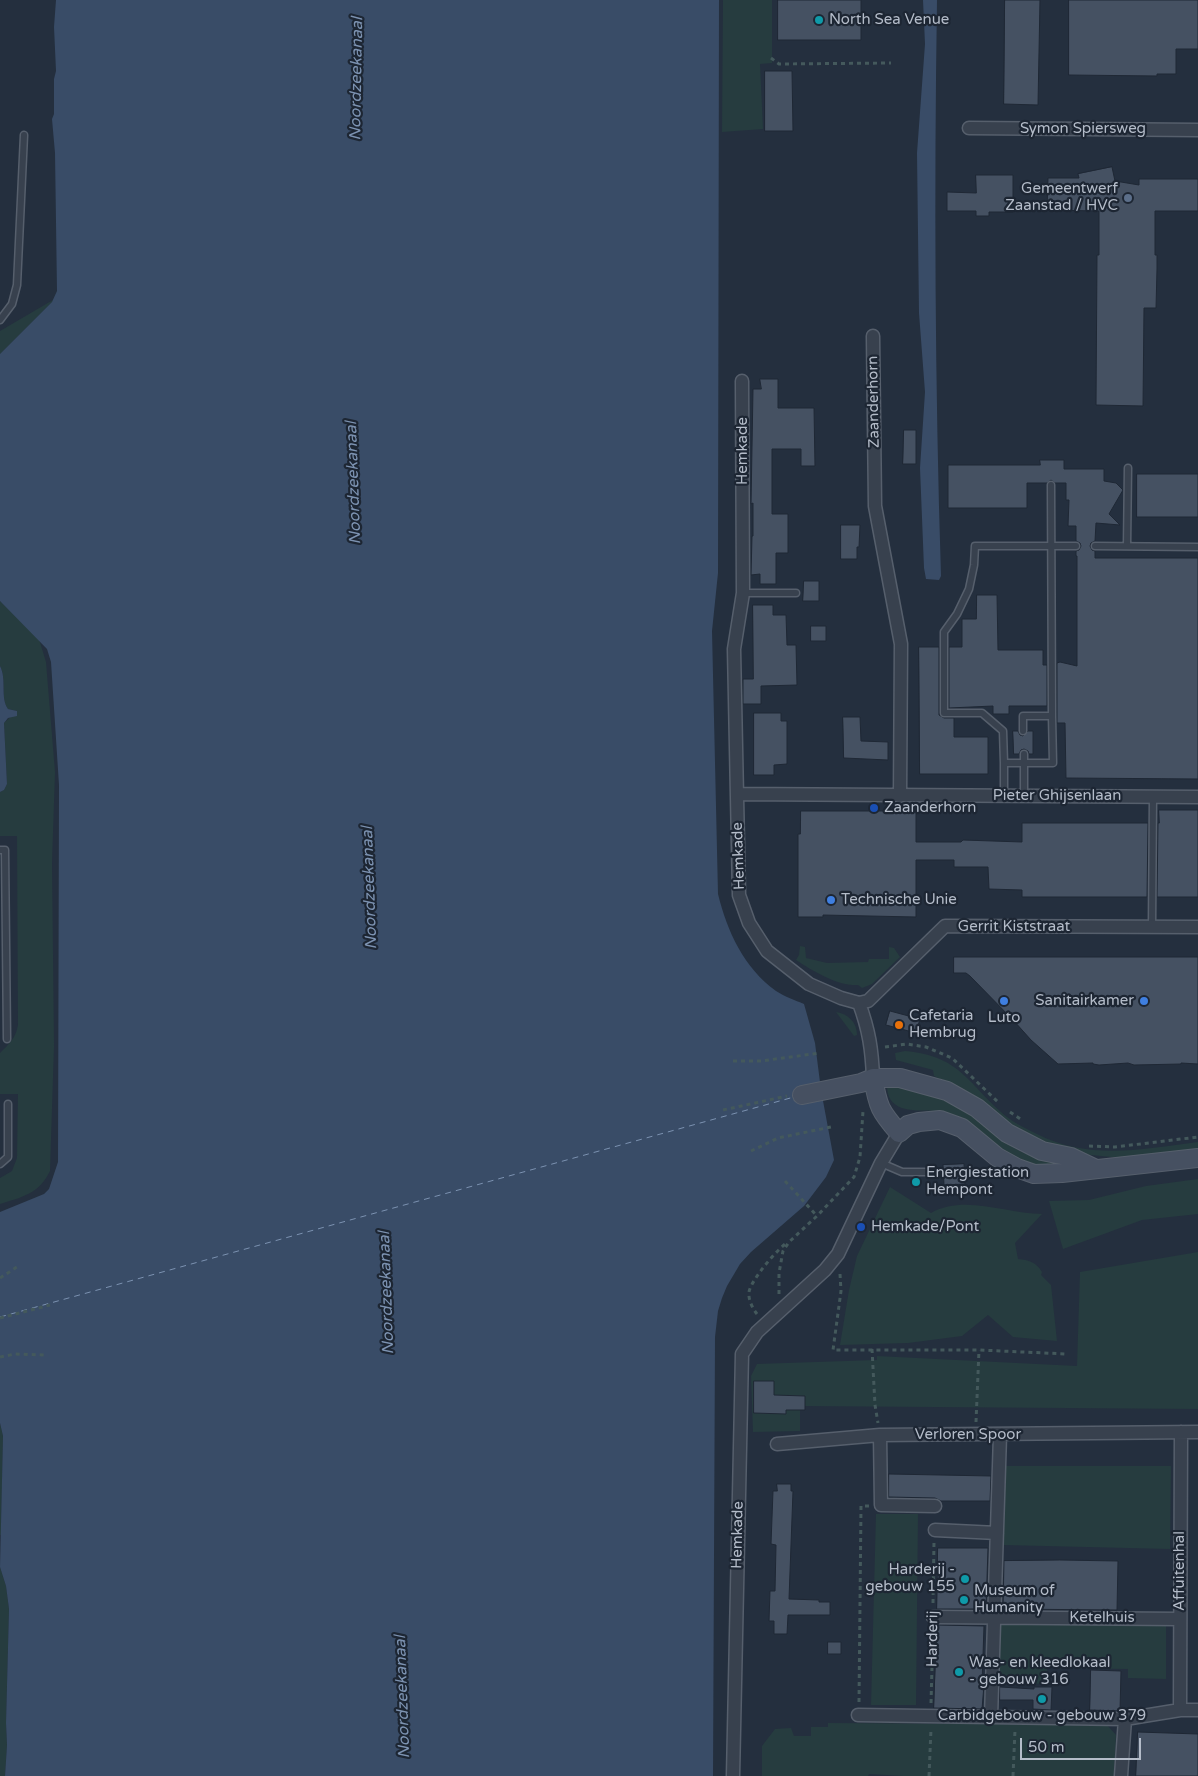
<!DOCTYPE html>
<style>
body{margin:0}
#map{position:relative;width:1198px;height:1776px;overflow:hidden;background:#242f3e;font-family:"Varela Round",sans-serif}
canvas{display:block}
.scale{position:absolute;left:1020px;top:1738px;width:121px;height:22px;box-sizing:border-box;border:2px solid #b4bcc9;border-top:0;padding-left:6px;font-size:15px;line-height:18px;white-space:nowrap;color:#b4bcc9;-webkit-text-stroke:4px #1d2633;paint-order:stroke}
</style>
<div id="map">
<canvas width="1198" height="1776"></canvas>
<div class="scale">50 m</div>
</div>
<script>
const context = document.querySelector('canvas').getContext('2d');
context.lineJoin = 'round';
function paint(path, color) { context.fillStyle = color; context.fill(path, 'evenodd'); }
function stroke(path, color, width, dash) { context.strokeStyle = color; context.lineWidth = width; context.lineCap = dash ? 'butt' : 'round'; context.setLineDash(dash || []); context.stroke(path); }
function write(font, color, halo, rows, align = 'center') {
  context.font = font + ' "Varela Round",sans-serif'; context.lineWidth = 4.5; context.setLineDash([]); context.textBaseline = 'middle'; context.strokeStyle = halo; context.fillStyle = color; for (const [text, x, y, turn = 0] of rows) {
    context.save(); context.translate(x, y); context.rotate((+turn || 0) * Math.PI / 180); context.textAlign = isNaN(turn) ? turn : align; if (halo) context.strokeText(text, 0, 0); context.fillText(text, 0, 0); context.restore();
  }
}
paint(new Path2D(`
 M 723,0 L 772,0 L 772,63 L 760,64 L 763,129 L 722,132 Z
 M 53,300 L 52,302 L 0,354 L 0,331 Z
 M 0,601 L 39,639 L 46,662 L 55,772 L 52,863 L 54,1046 L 50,1171 C 39,1194 22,1197 0,1204 L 0,1178 L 12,1171 L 17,1158 L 18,1094 L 0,1094 L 0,1053 C 9,1044 16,1038 18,1025 L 17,836 L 0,836 L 0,792 L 4,790 L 7,784 L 4,723 L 17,711 L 8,709 C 0,698 7,679 0,666 Z
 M 800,946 L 805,947 L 806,958 L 827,963 L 868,962 L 869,959 L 889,959 L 889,947 L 894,948 L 900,957 L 872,984 L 862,988 L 858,985 C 837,986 813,971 796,960 L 799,955 Z
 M 836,1012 C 848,1014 857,1022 857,1035 L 854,1036 Z
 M 905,1051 C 962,1056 968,1085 1007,1117 C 1016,1124 1027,1129 1037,1134 C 1091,1161 1141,1149 1198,1142 L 1198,1149 L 1121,1158 L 1072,1153 L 1024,1134 L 970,1093 L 934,1076 L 933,1070 L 896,1060 L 895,1053 Z
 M 898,1085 C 928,1093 957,1103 982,1123 C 994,1132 1003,1142 1016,1149 C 1030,1157 1048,1160 1064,1165 C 1056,1165 1048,1166 1040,1166 C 1022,1164 1002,1153 988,1141 C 980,1134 972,1123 962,1119 C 954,1115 945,1112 936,1111 C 917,1110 888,1114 887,1087 Z
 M 1198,1179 L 1198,1214 L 1142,1220 L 1063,1249 L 1049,1201 L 1089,1200 L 1146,1186 Z
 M 890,1187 L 931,1213 C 965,1194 1006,1214 1042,1214 L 1015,1243 L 1018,1259 C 1029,1260 1036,1262 1042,1272 L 1041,1275 L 1051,1285 L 1057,1341 L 1013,1337 L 988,1315 L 962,1336 L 908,1343 L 840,1345 L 849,1290 L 857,1256 Z
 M 1198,1252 L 1198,1409 L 800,1406 L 800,1431 L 753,1432 L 751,1376 L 757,1364 L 877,1360 L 877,1356 L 1077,1366 L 1080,1272 Z
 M 0,1423 L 3,1436 L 1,1535 L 0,1535 Z
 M 1004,1466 L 1171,1466 L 1170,1549 L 1003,1545 Z
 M 876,1514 L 918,1514 L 916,1705 L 871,1705 Z
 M 0,1538 L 0,1567 L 6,1586 L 9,1609 L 6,1723 L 7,1745 L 5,1776 L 0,1776 Z
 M 990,1623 L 1166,1624 L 1166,1679 L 1128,1678 L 1128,1669 L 1047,1668 L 1047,1684 L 989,1682 Z
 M 828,1723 L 1107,1725 L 1116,1735 L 1114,1776 L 903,1776 L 869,1774 L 868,1776 L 762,1776 L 762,1746 L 775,1729 L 791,1728 L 794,1736 L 811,1736 L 811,1727 L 828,1727 Z`), '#263c3f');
paint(new Path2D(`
 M 56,0 L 719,0 L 718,573 L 712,631 L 718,894 C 727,931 744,968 776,991 C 785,997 795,1000 804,1004 L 815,1043 L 821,1090 L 834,1160 L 826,1177 L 804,1206 L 751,1252 L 740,1264 L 727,1286 L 722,1298 L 718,1311 L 715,1337 L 713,1776 L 5,1776 L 7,1745 L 6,1723 L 9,1609 L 6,1586 L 0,1567 L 3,1436 L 0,1423 L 0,1212 L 44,1194 L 49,1189 L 58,1162 L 59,785 L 51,662 L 47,649 L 0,601 L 0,354 L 52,302 L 57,291 L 55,153 L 52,119 L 54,114 L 54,79 L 56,71 L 54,27 Z
 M 923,0 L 937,0 C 934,192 935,384 941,576 L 939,580 L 926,579 L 924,568 L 920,468 L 925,392 L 919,313 L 917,153 L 925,44 Z
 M 0,666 C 7,679 0,698 8,709 L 17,711 L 17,716 L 8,718 L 4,723 L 7,784 L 4,790 L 0,792 Z`), '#394c67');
stroke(new Path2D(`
 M 0,1317 L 794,1097`), '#7c92b1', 1, [6, 5]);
const building = new Path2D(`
 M 778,0 L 861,0 L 861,40 L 778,40 Z
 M 1005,0 L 1040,0 L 1038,105 L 1004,104 Z
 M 1069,0 L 1198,0 L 1198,49 L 1176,49 L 1176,74 L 1157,74 L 1157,76 L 1069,75 Z
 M 765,71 L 792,71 L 793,131 L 765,131 Z
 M 1112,167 L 1115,181 L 1139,185 L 1139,179 L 1198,179 L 1198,211 L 1155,211 L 1155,255 L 1157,255 L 1157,269 L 1156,308 L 1144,308 L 1143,406 L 1096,405 L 1097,255 L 1099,255 L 1099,211 L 1047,210 L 1048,178 L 1079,178 L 1078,174 Z
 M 976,175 L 1013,175 L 1013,212 L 989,212 L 989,216 L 976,216 L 976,211 L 947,211 L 947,192 L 976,193 Z
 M 760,379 L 778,379 L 778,408 L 814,408 L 815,466 L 801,466 L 801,449 L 772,449 L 772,514 L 788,514 L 788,553 L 776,553 L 776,584 L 760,584 L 760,574 L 751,575 L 752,536 L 753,536 L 753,503 L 751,504 L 753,389 L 761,389 Z
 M 904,430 L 916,430 L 916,464 L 903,464 Z
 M 1040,460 L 1064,460 L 1064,469 L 1104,469 L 1104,481 L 1116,483 L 1123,490 L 1109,514 L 1120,525 L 1096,523 L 1095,541 L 1091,543 L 1090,546 L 1092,550 L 1095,551 L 1095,558 L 1198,558 L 1198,779 L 1066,778 L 1065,723 L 1057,723 L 1057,663 L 1060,662 L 1077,666 L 1077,556 L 1076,556 L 1076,551 L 1079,550 L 1081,546 L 1080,543 L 1076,541 L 1076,526 L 1068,526 L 1069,500 L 1066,500 L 1066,483 L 1055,483 L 1051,480 L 1047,483 L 1027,483 L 1027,508 L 948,508 L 948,465 L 1040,465 Z
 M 1137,474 L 1198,474 L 1198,517 L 1137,517 Z
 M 841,525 L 860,525 L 859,547 L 857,547 L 857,559 L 841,559 Z
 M 804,581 L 819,581 L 819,601 L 803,601 Z
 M 977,595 L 997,595 L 998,650 L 1043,650 L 1043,665 L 1047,665 L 1047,706 L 1009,706 L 1009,714 L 993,714 L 993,706 L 949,708 L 949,647 L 962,647 L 962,619 L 976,619 Z
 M 753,605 L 773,605 L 773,615 L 786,615 L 787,645 L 796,645 L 797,685 L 761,686 L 761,704 L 743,704 L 743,679 L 753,679 Z
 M 811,626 L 826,626 L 826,641 L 811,641 Z
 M 919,647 L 939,647 L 939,715 L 944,718 L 954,718 L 954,737 L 988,737 L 988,774 L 920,774 Z
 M 754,713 L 781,713 L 781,721 L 787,721 L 787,764 L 774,765 L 774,775 L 754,775 Z
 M 843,717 L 860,717 L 861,741 L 888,742 L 888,760 L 844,758 Z
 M 1013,731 L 1018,731 L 1020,735 L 1023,736 L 1028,731 L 1033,731 L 1033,754 L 1029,754 L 1028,751 L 1024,749 L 1021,750 L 1019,754 L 1014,754 Z
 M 1159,810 L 1198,810 L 1198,897 L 1157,897 L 1158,823 L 1159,823 Z
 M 801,811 L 916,811 L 916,842 L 961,842 L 963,840 L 1022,842 L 1022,823 L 1148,823 L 1147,897 L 1022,897 L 1022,890 L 989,889 L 988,867 L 954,867 L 954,860 L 916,860 L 916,917 L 823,915 L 823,917 L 798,917 L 798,834 L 800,834 Z
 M 954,957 L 1198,957 L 1198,1064 L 1181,1063 L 1181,1064 L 1134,1065 L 1128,1063 L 1099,1065 L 1093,1064 L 1093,1063 L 1058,1064 L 1031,1040 L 1014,1021 L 970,976 L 966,973 L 954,973 Z
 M 890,1011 L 920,1019 L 916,1033 L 886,1025 Z
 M 964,1164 L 965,1184 L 944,1185 L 943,1165 Z
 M 754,1381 L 774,1381 L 774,1395 L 805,1396 L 805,1410 L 786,1410 L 786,1414 L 754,1413 Z
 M 889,1474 L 991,1476 L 990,1501 L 941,1501 L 935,1498 L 889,1497 Z
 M 777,1484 L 791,1484 L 791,1491 L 793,1491 L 789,1599 L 819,1600 L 819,1602 L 830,1602 L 830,1615 L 788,1615 L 787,1634 L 774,1634 L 774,1621 L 769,1621 L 770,1591 L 775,1591 L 776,1545 L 771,1544 L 773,1491 L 777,1491 Z
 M 938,1548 L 988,1548 L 986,1609 L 937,1609 Z
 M 1060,1560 L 1118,1561 L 1117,1610 L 1003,1609 L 1004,1561 Z
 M 937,1625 L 984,1626 L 982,1685 L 984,1685 L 982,1709 L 934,1708 Z
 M 828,1642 L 841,1642 L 841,1654 L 828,1654 Z
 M 1091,1670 L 1121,1671 L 1120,1711 L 1090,1710 Z
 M 1000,1687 L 1034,1689 L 1034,1687 L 1052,1687 L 1051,1710 L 1033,1709 L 1033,1700 L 1000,1700 Z
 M 1138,1732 L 1198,1734 L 1198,1776 L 1136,1776 Z`);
paint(building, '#455162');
stroke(building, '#1f2835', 1);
const lane = new Path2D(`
 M 0,320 L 12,304 L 17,285 L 24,135
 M 1095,546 L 1198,547
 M 1127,546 L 1128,468
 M 743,593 L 796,593
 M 1052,716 L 1053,763 L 1004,763 L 1003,731 L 982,713 L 944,713 L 944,632 L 957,614 L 969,589 L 974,565 L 975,546 L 1076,546
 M 1023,731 L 1023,716 L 1052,716 L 1051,485
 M 1024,754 L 1024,796
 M 1004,763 L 1004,796
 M 0,850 L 5,850 L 7,1039
 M 1152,927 L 1153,797
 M 881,1163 L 902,1172 L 934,1172
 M 0,1164 L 8,1157 L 8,1104`);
const street = new Path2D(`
 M 969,128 L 1198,130
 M 873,336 L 875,506 L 901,644 L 900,796
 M 742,381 L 743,593 L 734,649 L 739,895 L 749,923 L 767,951 L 809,984 L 841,998 L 859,1003
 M 737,794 L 1198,797
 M 859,1003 L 868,1001 L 945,926 L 1198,927
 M 859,1003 C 869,1030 872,1050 873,1078
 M 880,1435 L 881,1505 L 935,1506
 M 777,1444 L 880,1435 L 1198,1432
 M 935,1530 L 997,1533
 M 933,1617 L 1180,1619
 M 1180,1710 L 1181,1432
 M 858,1715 L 1125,1719 L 1180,1710 L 1198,1710
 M 991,1717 L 1000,1435
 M 733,1776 L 742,1354 L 757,1332 L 825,1270 L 838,1254 L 881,1163 L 899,1133
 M 1121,1776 L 1125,1719`);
const secondary = new Path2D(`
 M 873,1078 C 878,1107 880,1111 899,1133 L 908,1125 L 919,1122 L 940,1120 L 962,1128 L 997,1157 L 1017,1168 L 1034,1174 L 1062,1173 L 1198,1158
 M 802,1095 L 861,1083 L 873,1078 L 900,1078 L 947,1091 L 977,1108 L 1007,1133 L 1042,1151 L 1071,1157 L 1096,1169`);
stroke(lane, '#565f6c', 9);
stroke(street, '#565f6c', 15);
stroke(secondary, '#565f6c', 20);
stroke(new Path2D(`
 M 771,58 L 779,64 L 891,63
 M 885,1047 L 907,1044 L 926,1047 L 952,1058 L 998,1102
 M 733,1061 L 761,1061 L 820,1053
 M 723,1110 L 787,1096
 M 1010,1112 L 1022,1120
 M 1089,1146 L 1115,1147 L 1198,1137
 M 751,1151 L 778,1138 L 831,1127
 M 785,1181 L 817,1216
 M 840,1274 L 841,1291 L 833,1350 L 979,1350 L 1067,1354
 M 0,1278 L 20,1265
 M 779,1294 L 779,1273 L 783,1251 L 789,1242 L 817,1216 L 854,1177 L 860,1157 L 863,1111
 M 757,1314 C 753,1309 748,1300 749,1292 C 751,1280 778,1248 788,1242
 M 0,1318 L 50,1305
 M 872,1349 L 875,1405 L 878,1423
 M 0,1357 L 15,1354 L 45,1355
 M 976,1422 L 979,1350
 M 933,1603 L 934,1542
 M 859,1702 L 861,1506 L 869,1506
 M 931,1703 L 933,1629
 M 929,1776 L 931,1729
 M 1013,1776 L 1015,1730`), '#44595c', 3, [4, 4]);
stroke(lane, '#38414e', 6);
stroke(street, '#38414e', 12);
stroke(secondary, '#465061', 18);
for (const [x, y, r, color] of [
 [819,20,5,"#0f9aa8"],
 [1128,198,5,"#5c6f8a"],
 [874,808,5,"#1a4fb4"],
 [831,900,5,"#3f7fe0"],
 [1004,1001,5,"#3f7fe0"],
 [1144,1001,5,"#3f7fe0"],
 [899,1025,5,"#e8710a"],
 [916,1182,5,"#0f9aa8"],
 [861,1227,5,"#1a4fb4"],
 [965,1579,5,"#0f9aa8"],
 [964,1600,5,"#0f9aa8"],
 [959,1672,5,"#0f9aa8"],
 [1042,1699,5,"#0f9aa8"]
]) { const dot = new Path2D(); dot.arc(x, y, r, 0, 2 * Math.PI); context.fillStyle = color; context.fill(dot); stroke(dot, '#1d2633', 2); }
write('15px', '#b4bcc9', '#1d2633', [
 ["North Sea Venue",829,20],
 ["Gemeentwerf",1118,189,"right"],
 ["Zaanstad / HVC",1118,206,"right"],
 ["Zaanderhorn",884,808],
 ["Technische Unie",841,900],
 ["Sanitairkamer",1134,1001,"right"],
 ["Cafetaria",909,1016],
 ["Hembrug",909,1033],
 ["Luto",1004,1018,"center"],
 ["Energiestation",926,1173],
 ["Hempont",926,1190],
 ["Hemkade/Pont",871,1227],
 ["Harderij -",955,1570,"right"],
 ["gebouw 155",955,1587,"right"],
 ["Museum of",974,1591],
 ["Humanity",974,1608],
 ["Was- en kleedlokaal",969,1663],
 ["- gebouw 316",969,1680],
 ["Carbidgebouw - gebouw 379",1042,1716,"center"]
], 'left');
write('15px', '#b4bcc9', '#1d2633', [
 ["Symon Spiersweg",1083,129],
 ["Zaanderhorn",874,402,-91],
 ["Hemkade",743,451,-90],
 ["Pieter Ghijsenlaan",1057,796],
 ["Hemkade",739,856,-92],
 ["Gerrit Kiststraat",1014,927],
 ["Verloren Spoor",968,1435],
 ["Hemkade",738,1535,-89],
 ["Affuitenhal",1180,1571,-90],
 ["Ketelhuis",1102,1618],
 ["Harderij",933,1639,-89]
]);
write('italic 16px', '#7c92b1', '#1d2633', [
 ["Noordzeekanaal",357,79,-89],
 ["Noordzeekanaal",354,483,-92],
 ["Noordzeekanaal",370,888,-92],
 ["Noordzeekanaal",387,1293,-92],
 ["Noordzeekanaal",403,1697,-92]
]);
</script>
